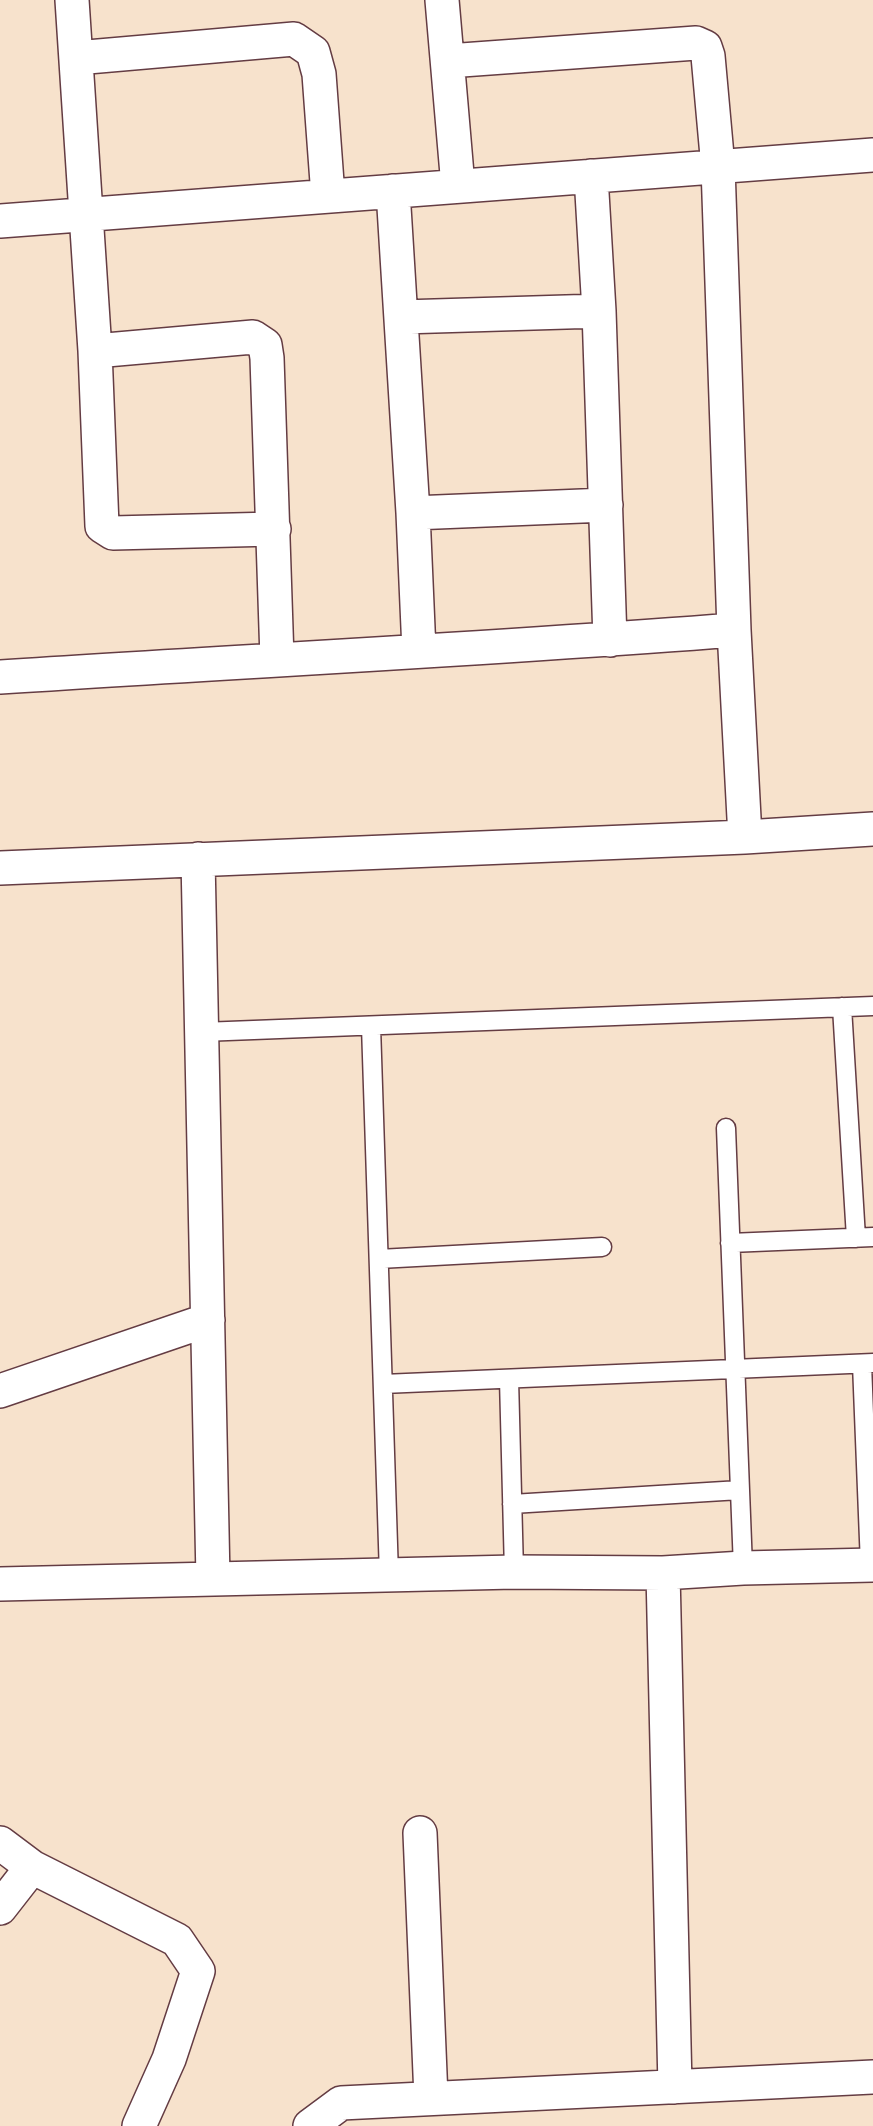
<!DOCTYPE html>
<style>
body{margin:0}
canvas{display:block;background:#f7e2cc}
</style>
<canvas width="873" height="2126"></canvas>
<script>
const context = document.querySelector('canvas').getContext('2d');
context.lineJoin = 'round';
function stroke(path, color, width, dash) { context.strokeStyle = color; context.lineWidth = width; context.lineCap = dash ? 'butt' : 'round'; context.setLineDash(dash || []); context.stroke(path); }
const service = new Path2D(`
 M 842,1007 L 856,1238
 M 371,1026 L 389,1575
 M 202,1032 L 873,1006
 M 726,1128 L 743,1568
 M 730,1243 L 873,1237
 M 379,1259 L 602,1247
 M 862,1364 L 870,1565
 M 509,1379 L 514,1572
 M 383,1384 L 873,1363
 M 512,1504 L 740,1490`);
const minor = new Path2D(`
 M 72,0 L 95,351 L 102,526 L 113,533 L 274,529
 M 442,0 L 458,186
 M 76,58 L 294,39 L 313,52 L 319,74 L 328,196
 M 448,61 L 696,43 L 705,47 L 708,56 L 718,167 L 734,630 L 745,837
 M 591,176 L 599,311 L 610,640
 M 393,191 L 413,513 L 419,651
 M 0,221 L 873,155
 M 402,317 L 599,311
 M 95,351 L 253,337 L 265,345 L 267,358 L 277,659
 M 413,513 L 606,505
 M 0,677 C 245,661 489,649 734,630
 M 198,859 L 213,1579
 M 0,868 L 745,837 L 873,829
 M 0,1391 L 208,1320
 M 663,1573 L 675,2087
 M 0,1584 L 514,1572 L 663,1573 L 743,1568 L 873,1565
 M 420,1833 L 431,2098
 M 0,1843 L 32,1867 L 177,1940 L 198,1971 L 169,2059 L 139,2126
 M 0,1908 L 32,1867
 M 310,2126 L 341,2103 L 873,2077`);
stroke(service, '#643c43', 21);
stroke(minor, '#643c43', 36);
stroke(service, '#fff', 18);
stroke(minor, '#fff', 33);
</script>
